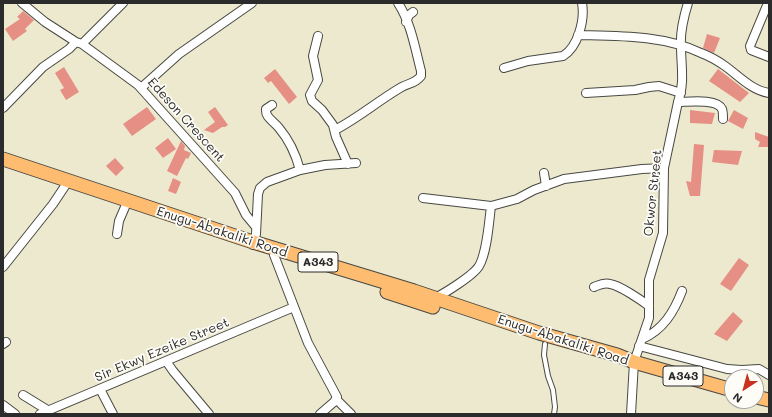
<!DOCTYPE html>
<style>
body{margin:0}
#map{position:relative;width:772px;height:417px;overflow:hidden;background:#ede9ce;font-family:Mali,sans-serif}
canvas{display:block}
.frame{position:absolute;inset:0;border:4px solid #2b2b2b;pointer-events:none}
.north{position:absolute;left:724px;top:369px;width:40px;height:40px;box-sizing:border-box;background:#fdfcf7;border:1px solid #a9a8a5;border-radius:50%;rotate:216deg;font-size:11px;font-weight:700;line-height:16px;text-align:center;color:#2b2b2b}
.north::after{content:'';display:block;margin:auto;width:14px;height:18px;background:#c8321e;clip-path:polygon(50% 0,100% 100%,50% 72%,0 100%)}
</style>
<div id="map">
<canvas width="772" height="417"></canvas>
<div class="frame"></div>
<div class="north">N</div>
</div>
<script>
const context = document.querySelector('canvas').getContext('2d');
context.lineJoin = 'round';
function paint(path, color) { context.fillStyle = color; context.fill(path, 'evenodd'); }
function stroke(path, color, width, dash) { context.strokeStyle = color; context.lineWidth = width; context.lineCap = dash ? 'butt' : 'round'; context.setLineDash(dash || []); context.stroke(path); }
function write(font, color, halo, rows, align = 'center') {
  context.font = font + ' Mali,sans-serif'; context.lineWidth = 3.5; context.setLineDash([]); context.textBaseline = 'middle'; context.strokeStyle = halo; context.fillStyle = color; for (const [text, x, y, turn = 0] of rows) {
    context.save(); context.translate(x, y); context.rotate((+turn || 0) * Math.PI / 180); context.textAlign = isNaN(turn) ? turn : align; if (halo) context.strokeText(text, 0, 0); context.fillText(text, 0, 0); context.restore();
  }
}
paint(new Path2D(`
 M 23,11 L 34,20 L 25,29 L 27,31 L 13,41 L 5,29 L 20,19 L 17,17 Z
 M 707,34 L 720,38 L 714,53 L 703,48 Z
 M 64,67 L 79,92 L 66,100 L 60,90 L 64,88 L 55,73 Z
 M 275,69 L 297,97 L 289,104 L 271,81 L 268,83 L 264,78 Z
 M 718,69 L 749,93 L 740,102 L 709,81 Z
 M 147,107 L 156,119 L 132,136 L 123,124 Z
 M 215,107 L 228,125 L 225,127 L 222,127 L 213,133 L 204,130 L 215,122 L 208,112 Z
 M 690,110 L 715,113 L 712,124 L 690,123 Z
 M 734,110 L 748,118 L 743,129 L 728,121 Z
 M 755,132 L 769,137 L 769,147 L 758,147 L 760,142 L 755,139 Z
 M 168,138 L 176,149 L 163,158 L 155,148 Z
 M 181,141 L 185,146 L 184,150 L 191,153 L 188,159 L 186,158 L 177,176 L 167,171 Z
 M 694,144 L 704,145 L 700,196 L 690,196 L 686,181 L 691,182 Z
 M 714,150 L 742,151 L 738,165 L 712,162 Z
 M 115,158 L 124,168 L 116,176 L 106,166 Z
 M 173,178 L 181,182 L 176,194 L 168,191 Z
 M 739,258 L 749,265 L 731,291 L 720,284 Z
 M 733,312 L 743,321 L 727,341 L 714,334 Z`), '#e68f84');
const service = new Path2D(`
 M 545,344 L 544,355 L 548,376 L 553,390 L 555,407 L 554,414`);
const minor = new Path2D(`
 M 22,3 L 45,22 L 76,42
 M 768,3 L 750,46 L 751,50 L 769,57
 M 406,22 L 409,15 L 413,12
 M 578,35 C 619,36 663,35 701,53 C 709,56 718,61 725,66 C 739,76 751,90 769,93
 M 318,36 L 313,56 L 318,80 L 310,95 L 312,101 L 322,110 L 333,125 L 336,137 L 348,164
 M 82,44 L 138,85 L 235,193 L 246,215 L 256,227
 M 504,68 L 528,61 L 563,56 C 578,47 585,20 582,3
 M 141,88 L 179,54 L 252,3
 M 586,93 L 635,90 L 649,87 L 659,86 L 681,93
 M 678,102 C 688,102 717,98 722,109 C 723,111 723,116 723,119
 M 272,105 L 266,109 C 265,118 274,121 279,128 C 290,141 296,155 300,170
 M 3,108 L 43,67 L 69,49 L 76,42 L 82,44 L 123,3
 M 335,130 C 358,118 378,101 400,88 C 408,83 415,84 421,76 L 421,71 C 415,48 411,23 398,3
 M 544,173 L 546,186
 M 423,198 L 491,206 L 517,199 L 534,190 L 564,179 L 642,169 L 664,168
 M 117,234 L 119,221 L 125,207
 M 253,245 L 256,234 L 258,194 L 260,188 L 267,182 L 300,170 L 325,165 L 356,163
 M 274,255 L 308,343 L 337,397 L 334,402 L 320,414
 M 3,267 L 53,204 L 65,186
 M 594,287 C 599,285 604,282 610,284 C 619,285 641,300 649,306
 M 435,298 C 445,293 474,275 479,266 C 487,253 489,222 491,206
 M 642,339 C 663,330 674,312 682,291
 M 3,344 L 6,342
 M 639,346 L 727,369 L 742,370 L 759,369 L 769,375
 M 166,361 L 173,371 L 209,414
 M 100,389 L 113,414
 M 23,395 L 49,411
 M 336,399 L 351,414
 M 3,405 L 15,414
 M 40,414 L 294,307
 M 631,414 L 634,362 L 649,318 L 649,280 L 663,233 L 664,168 L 678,102 C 685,83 681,66 681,46 C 680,32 684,16 688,3`);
const trunk = new Path2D(`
 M 3,159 L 253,242 L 414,291 L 539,333 L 617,355 L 634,362 L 732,390
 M 387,292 L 433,307
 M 756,397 L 769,400`);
stroke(service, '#484843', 6);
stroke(minor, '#484843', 10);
stroke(trunk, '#484843', 15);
stroke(service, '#fff', 4);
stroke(minor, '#fff', 8);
stroke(trunk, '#febc71', 13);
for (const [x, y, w] of [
 [318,262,40],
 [683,376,40]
]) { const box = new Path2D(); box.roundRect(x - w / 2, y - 10, w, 20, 3); context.fillStyle = '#fdfcf7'; context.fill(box); stroke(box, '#2b2b2b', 1); }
write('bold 12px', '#2b2b2b', null, [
 ["A343",318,262],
 ["A343",683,376]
]);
write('13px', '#2b2b2b', '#fdfcf7', [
 ["Edeson Crescent",186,120,48],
 ["Okwor Street",653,193,-84],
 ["Enugu-Abakaliki Road",222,232,18],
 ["Enugu-Abakaliki Road",563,340,18],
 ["Sir Ekwy Ezeike Street",162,350,-23]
]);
</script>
